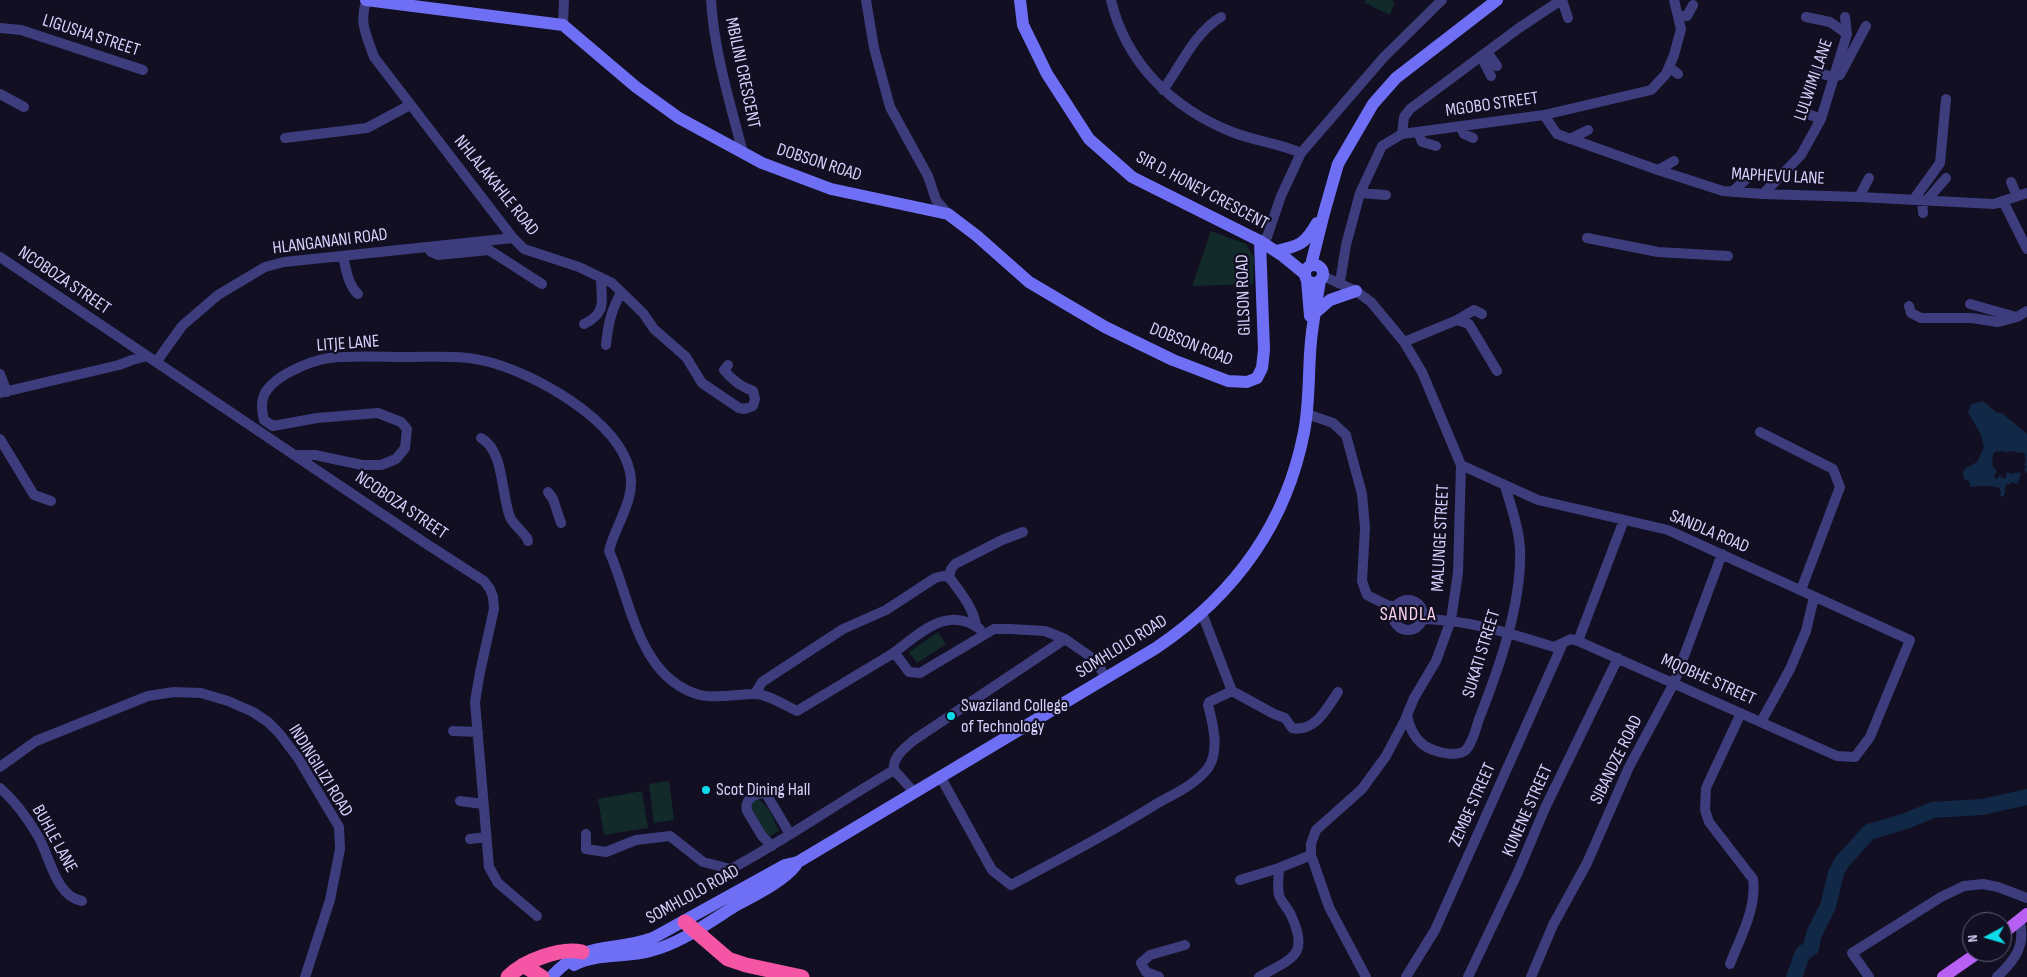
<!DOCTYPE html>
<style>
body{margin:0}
#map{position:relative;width:2027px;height:977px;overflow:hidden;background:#110f21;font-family:"Sofia Sans Condensed",sans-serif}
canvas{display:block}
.north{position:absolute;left:1962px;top:912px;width:50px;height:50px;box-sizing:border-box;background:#110f21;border:1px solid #5f5d79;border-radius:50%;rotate:264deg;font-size:14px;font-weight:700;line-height:20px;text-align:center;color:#d5d1fc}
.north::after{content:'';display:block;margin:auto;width:18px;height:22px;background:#0fdaea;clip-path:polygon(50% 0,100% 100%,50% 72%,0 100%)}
</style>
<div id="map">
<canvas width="2027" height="977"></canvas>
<div class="north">N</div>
</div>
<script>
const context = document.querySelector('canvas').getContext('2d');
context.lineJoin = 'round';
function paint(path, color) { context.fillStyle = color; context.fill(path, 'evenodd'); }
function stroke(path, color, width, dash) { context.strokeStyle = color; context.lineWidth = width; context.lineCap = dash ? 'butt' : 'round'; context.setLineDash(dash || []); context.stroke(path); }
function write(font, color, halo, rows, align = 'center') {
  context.font = font + ' "Sofia Sans Condensed",sans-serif'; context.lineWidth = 4.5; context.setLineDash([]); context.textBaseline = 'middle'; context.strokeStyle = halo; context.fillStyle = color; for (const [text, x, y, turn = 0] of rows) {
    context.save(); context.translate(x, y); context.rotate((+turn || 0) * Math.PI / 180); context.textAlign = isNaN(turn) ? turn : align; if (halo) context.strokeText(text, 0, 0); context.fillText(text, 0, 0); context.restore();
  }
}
paint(new Path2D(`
 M 1366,0 L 1391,0 L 1395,2 L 1390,15 L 1365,3 Z
 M 1211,231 L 1246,244 L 1254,258 L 1253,284 L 1192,286 Z
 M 938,632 L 946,644 L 917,663 L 909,652 Z
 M 669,781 L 674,820 L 654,823 L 649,784 Z
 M 642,791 L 648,828 L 604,835 L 598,799 Z
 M 758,798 L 770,811 L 779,831 L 767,838 L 751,811 L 750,806 L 755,799 Z`), '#122a29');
paint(new Path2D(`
 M 1983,401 L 1997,413 L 2002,413 L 2027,434 L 2027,473 L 2024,470 L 2026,467 L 2023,465 L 2026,462 L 2025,454 L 2022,452 L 2019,453 L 2013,451 L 2004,452 L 2001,450 L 2000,453 L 1997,451 L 1993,454 C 1993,461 1990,466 1997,471 L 1994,477 L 1996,479 L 2000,475 L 2002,478 L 2006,478 L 2007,472 L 2012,474 L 2020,472 L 2021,475 L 2017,484 L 2012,482 L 2010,484 L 2006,484 L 2004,496 L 2002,497 L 2000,496 L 2001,492 L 1999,488 C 1990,485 1981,486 1971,487 L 1968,480 L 1964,479 L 1963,472 L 1966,468 L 1977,462 L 1984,447 L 1981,435 L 1968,412 L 1971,404 Z`), '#122847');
stroke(new Path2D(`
 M 1794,977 L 1803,953 L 1811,948 L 1814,934 L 1828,906 L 1836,873 L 1842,862 L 1869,832 L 1906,821 L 1933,810 L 1982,807 L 2027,797`), '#122847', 16);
stroke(new Path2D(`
 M 367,0 C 358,21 367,37 374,57 L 513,238 L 524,249 L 579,267 L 612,283 L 643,313 L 654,329 L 686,357 L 702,383 L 739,408 L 744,409 L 753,406 L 755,399 L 753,391 C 742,387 731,379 724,370 L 728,365
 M 711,0 C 714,51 730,103 743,153
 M 866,0 L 874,48 L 890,107 L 928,176 L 936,200 L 948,214
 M 1111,0 C 1126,63 1172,108 1232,132 C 1254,141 1279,143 1301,153
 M 1562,0 L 1568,18
 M 1678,16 L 1687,16 L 1693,5
 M 1845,17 L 1847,34
 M 563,25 L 564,0
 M 0,28 L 21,30 L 143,70
 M 1487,52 L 1497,66
 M 1481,56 L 1491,76
 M 1669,67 L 1678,74
 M 1816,72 L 1833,77 L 1840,75 L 1866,26
 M 1163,90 C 1180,67 1195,32 1221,17
 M 0,94 L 24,107
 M 1808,114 L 1821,119
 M 1544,115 L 1557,134 L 1658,170 L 1723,191 L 1763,194 L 1859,197 L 1994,204 L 2027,193
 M 1460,126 L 1464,134 L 1473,138
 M 1418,132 L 1422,142 L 1436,146
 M 1402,134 L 1404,117 L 1410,109 L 1519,28 L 1561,0
 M 285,138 L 367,128 L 410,105
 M 1570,139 L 1588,130
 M 1658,170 L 1674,161
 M 2011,182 L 2017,196
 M 1732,192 L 1753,173
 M 1360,193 L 1386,195
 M 1763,194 L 1801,155 L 1821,119 L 1847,34 L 1830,22 L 1806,17
 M 1859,197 L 1869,178
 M 1914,199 L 1940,163 L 1946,99
 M 1922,200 L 1923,213
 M 1927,200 L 1946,178
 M 2003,201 L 2027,249
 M 1587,238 L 1658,252 L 1728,256
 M 1260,241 L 1267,237 L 1281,196 L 1301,153 L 1384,57 L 1442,0
 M 428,247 L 431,252 L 438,255 L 489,250 L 542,284
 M 343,256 C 346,269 348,285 358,294
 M 0,257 L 425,543 L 484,581 L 490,589 L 493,597 L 494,609 L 480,672 L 475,702 L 489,867 L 498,883 L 537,916
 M 1323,276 L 1356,291 L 1371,302 L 1404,342 L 1422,372 L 1461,465 L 1458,573 L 1451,620 L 1436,661 L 1414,698 L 1405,720 L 1386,756 L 1362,789 L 1316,830 L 1311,844 L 1311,855 L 1329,907 L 1366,977
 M 1340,282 L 1346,245 L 1360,193 L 1382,146 L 1402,134 L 1544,115 L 1651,90 L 1666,74 L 1674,55 L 1681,29 L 1674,0
 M 1970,304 L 2016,317
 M 1909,306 L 1911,313 L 1921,318 L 1971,318 L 1998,322 L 2017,317 L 2027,311
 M 1457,320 L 1474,310 L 1482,314
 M 584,324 C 608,312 601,300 601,278
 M 1404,342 L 1457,320 L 1469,324 L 1497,371
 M 606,345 C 608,325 611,310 621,293
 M 157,361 L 182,326 L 218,295 L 265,267 L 284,262 L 513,238
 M 0,374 L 7,392
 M 0,393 L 119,365 L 132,360 L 147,356
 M 1307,414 L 1333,423 L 1346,435 L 1362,494 L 1365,528 L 1362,581 L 1367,595 L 1387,605 L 1395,607
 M 1760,432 L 1833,469 L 1840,487 L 1801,590
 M 481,438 C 504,450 501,494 510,517 C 513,524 522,531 527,538 L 528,541
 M 0,439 L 34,495 L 51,501
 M 296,455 L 315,455 L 362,465 L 381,465 L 396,459 L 405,448 L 407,429 L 401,422 L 378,413 L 317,418 L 273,426 L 264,420 C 262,412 261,405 263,398 C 269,377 310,361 329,358 C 355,355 383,357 409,357 C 434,357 461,355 485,361 C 533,372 619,420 630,472 C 636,500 615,525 609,551 C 631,600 638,678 700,695 C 717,699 737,694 754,694 C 768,694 784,705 797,711 L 892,654 L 897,656 L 909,672 L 920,673 L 994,629 L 1010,629 L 1045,631 L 1065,639 L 1088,655 L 1098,665 L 1106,678
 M 548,492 L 553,499 L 561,523
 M 949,577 L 951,569 L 955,564 L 1002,540 L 1023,532
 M1393 615a15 15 0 1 1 30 0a15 15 0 1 1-30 0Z
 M 1422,619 C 1470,620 1509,633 1554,647 L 1571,639 L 1578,641 L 1837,756 L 1855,757 L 1870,737 L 1910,640 L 1668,530 L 1538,500 L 1461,465
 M 1578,641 L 1624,520
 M 892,654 C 919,635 946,604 980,629
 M 1232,691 L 1274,714 L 1285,718 L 1292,728 C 1315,733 1327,708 1338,692
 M 755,694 L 762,682 L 843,629 L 886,610 L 935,578 L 943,576 L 949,577 C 960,592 973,607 976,625
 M 1407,715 C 1410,731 1417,744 1433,750 C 1441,753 1458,757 1466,750 C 1473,742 1476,728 1479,719 C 1499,668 1522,604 1520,549 C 1519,528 1511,506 1505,486
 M 1761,722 L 1790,669 L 1806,631 L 1814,597
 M 453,731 L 478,732
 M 0,767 L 36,741 L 148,696 L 174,692 L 201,693 L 228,701 L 253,712 L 268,722 L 279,733 L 298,758 L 339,827 L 340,849 L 330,900 L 305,977
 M 940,776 L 992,870 L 1011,885 C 1060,859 1110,833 1158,803 C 1174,794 1196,784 1208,768 C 1220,751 1213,724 1208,705 L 1209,702 L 1232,691 L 1202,613
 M 0,788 C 15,801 28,819 38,836 C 50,856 55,896 82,901
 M 914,792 L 894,770 C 892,757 905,748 914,740 L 1065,639
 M 460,801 L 483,804
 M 586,834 L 586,849 L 606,852 L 636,840 L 670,836 L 703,862 L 731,869 C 787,839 839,802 894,770
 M 470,839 L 486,837
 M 772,846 L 762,836 L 747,811 C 744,798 755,794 765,792 L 790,834
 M 1240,880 L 1279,868 L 1311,855
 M 1730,964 C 1740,938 1757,908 1753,879 L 1709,822 L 1705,810 L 1706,788 L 1741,713
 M 1159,977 L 1146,972 L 1141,963 L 1150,955 L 1185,945
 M 1259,977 C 1292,958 1310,956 1291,915 C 1288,908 1281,902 1279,895 C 1277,887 1279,875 1279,868
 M 1406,977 L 1435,930 L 1563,643
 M 1468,977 L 1518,872 L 1545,808 L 1618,658
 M 1531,977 L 1553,925 L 1587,863 L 1629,767 L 1674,683 L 1722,554
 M 1869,977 L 1852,953 L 1941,897 L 1964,886 L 1983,884 L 1998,887 L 2027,898
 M 1997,977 C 2014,961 2027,945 2019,920`), '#3d3d7d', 10);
stroke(new Path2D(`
 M 366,0 L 563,25 L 636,87 L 679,118 L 762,163 L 831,189 L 948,214 L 977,236 L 1029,282 L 1105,327 L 1173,360 L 1228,381 L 1247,382 L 1257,378 L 1262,368 L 1264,350 L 1260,241
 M 1020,0 L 1023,25 L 1047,74 L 1089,139 L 1132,177 L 1260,241 L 1283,256 L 1305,274
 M 1276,251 C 1300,246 1305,244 1317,223
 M 1311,265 L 1324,213 L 1338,164 L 1373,104 L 1396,78 L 1497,0
 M1305 274a9 9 0 1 1 18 0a9 9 0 1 1-18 0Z
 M 1307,280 L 1310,316
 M 1315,313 L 1330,300 L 1356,291
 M 574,965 C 596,953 626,958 650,951 C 681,943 708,923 735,906 C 753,896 783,882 796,865
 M 551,977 C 586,939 611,953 653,938 L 785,865 L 798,862 L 1156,648 C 1233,596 1286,525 1304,432 C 1310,402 1308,371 1311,341 C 1313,320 1317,300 1320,280`), '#6f6ff5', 12);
stroke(new Path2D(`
 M 2002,934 L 2027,914
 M 1943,977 L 1979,952`), '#b960f4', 12);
stroke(new Path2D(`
 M 685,922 L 728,959 L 746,965 L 802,977
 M 523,965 L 542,977
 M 508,977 C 523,961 561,947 582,952`), '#f455a5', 15);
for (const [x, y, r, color] of [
 [951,716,5,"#0fdaea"],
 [706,790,5,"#0fdaea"]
]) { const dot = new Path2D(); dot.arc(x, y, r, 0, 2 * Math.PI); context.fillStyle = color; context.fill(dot); stroke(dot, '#110f21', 2); }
write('18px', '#d5d1fc', '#110f21', [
 ["LIGUSHA STREET",91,36,18],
 ["MBILINI CRESCENT",742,73,78],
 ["LULWIMI LANE",1814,80,-71],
 ["MGOBO STREET",1492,105,-8],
 ["DOBSON ROAD",819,163,18],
 ["MAPHEVU LANE",1778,177,3],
 ["NHLALAKAHLE ROAD",496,186,51],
 ["SIR D. HONEY CRESCENT",1202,191,28],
 ["HLANGANANI ROAD",330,242,-7],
 ["NCOBOZA STREET",64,281,34],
 ["GILSON ROAD",1244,295,-92],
 ["LITJE LANE",348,344,-4],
 ["DOBSON ROAD",1191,345,22],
 ["NCOBOZA STREET",401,506,34],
 ["SANDLA ROAD",1709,532,23],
 ["MALUNGE STREET",1441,538,-87],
 ["SOMHLOLO ROAD",1122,647,-32],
 ["SUKATI STREET",1482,654,-73],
 ["MQOBHE STREET",1708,680,24],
 ["SIBANDZE ROAD",1617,760,-64],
 ["INDINGILIZI ROAD",320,771,58],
 ["ZEMBE STREET",1473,805,-66],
 ["KUNENE STREET",1528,811,-66],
 ["BUHLE LANE",54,839,61],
 ["SOMHLOLO ROAD",693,895,-29]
]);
write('18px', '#d5d1fc', '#110f21', [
 ["Swaziland College",961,706],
 ["of Technology",961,727],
 ["Scot Dining Hall",716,790]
], 'left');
context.letterSpacing = '1px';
write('19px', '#fcd3ee', '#110f21', [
 ["SANDLA",1408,615]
]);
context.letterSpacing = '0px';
</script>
